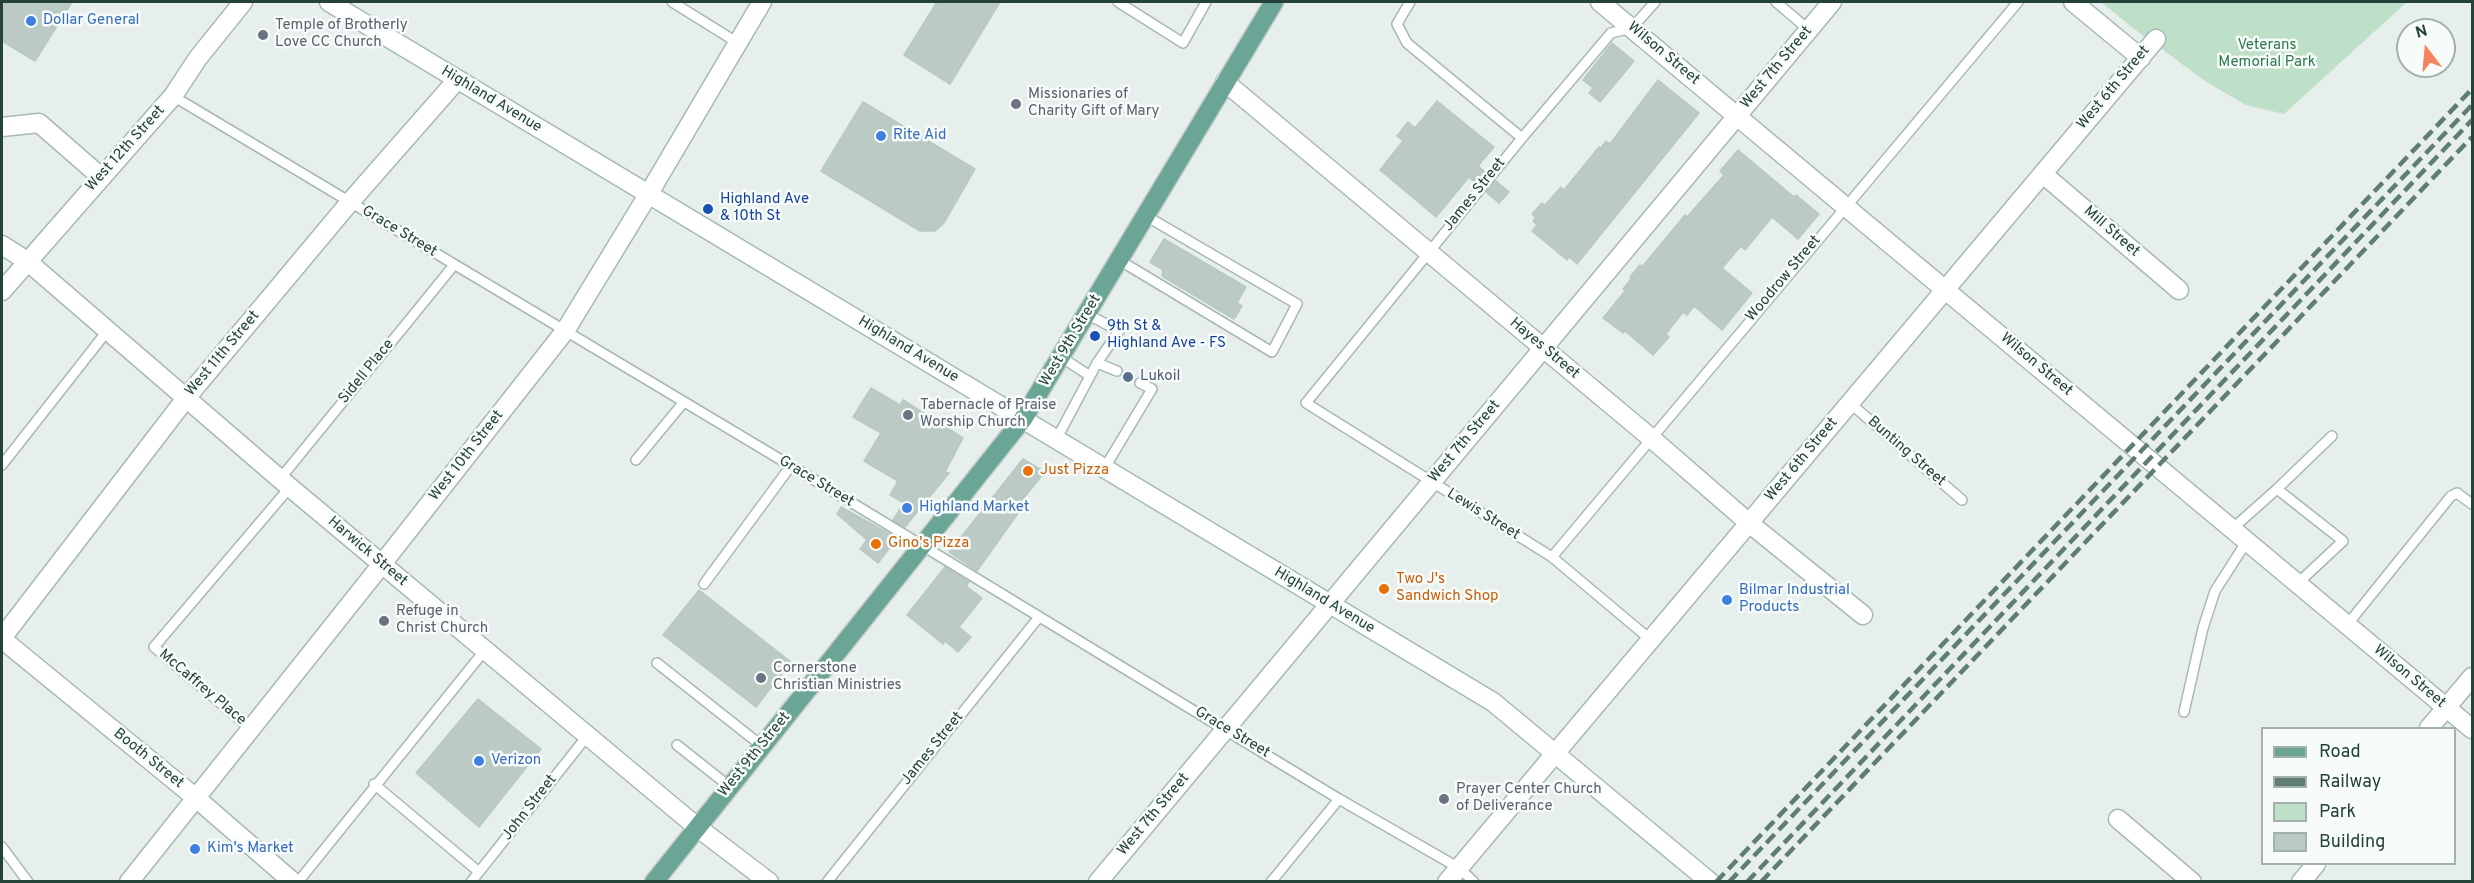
<!DOCTYPE html>
<style>
body{margin:0}
#map{position:relative;width:2474px;height:883px;overflow:hidden;background:#e6efeb;font-family:Overpass,sans-serif}
canvas{display:block}
.frame{position:absolute;inset:0;border:3px solid #24423a;pointer-events:none}
.legend{position:absolute;left:2261px;top:727px;width:195px;height:138px;box-sizing:border-box;background:#f7fbf9;border:2px solid #a3b1ad;margin:0;padding:8px 10px;list-style:none;font-size:18px;color:#24423a}
.legend li{display:flex;align-items:center;gap:12px;height:30px}
.legend b{width:30px;border:2px solid #a3b1ad}
.north{position:absolute;left:2396px;top:18px;width:60px;height:60px;box-sizing:border-box;background:#f7fbf9;border:2px solid #a3b1ad;border-radius:50%;rotate:344deg;font-size:16px;font-weight:700;line-height:24px;text-align:center;color:#24423a}
.north::after{content:'';display:block;margin:auto;width:21px;height:27px;background:#f4845f;clip-path:polygon(50% 0,100% 100%,50% 72%,0 100%)}
</style>
<div id="map">
<canvas width="2474" height="883"></canvas>
<div class="frame"></div>
<ul class="legend">
<li><b style="height:8px;background:#6aa596"></b>Road</li>
<li><b style="height:8px;background:#5f7d75"></b>Railway</li>
<li><b style="height:16px;background:#bfe0c8"></b>Park</li>
<li><b style="height:16px;background:#bbcac4"></b>Building</li>
</ul>
<div class="north">N</div>
</div>
<script>
const context = document.querySelector('canvas').getContext('2d');
context.lineJoin = 'round';
function paint(path, color) { context.fillStyle = color; context.fill(path, 'evenodd'); }
function stroke(path, color, width, dash) { context.strokeStyle = color; context.lineWidth = width; context.lineCap = dash ? 'butt' : 'round'; context.setLineDash(dash || []); context.stroke(path); }
function write(font, color, halo, rows, align = 'center') {
  context.font = font + ' Overpass,sans-serif'; context.lineWidth = 5; context.setLineDash([]); context.textBaseline = 'middle'; context.strokeStyle = halo; context.fillStyle = color; for (const [text, x, y, turn = 0] of rows) {
    context.save(); context.translate(x, y); context.rotate((+turn || 0) * Math.PI / 180); context.textAlign = isNaN(turn) ? turn : align; if (halo) context.strokeText(text, 0, 0); context.fillText(text, 0, 0); context.restore();
  }
}
paint(new Path2D(`
 M 2101,2 L 2407,2 L 2284,114 L 2246,105 L 2205,81 L 2133,28 Z`), '#bfe0c8');
const building = new Path2D(`
 M 2,2 L 72,2 L 35,61 L 2,41 Z
 M 937,2 L 1000,2 L 950,84 L 904,55 Z
 M 1612,43 L 1634,61 L 1600,102 L 1589,93 L 1593,88 L 1583,80 Z
 M 1658,80 L 1699,113 L 1577,264 L 1569,257 L 1567,260 L 1532,231 L 1537,225 L 1533,221 L 1536,218 L 1532,214 L 1542,203 L 1545,205 L 1561,187 L 1564,190 L 1599,147 L 1601,148 L 1606,141 L 1610,144 Z
 M 1437,101 L 1494,147 L 1478,166 L 1485,172 L 1476,184 L 1469,177 L 1436,217 L 1380,170 L 1403,141 L 1397,136 L 1408,122 L 1415,128 Z
 M 863,102 L 975,169 L 944,223 L 935,231 L 920,231 L 821,171 Z
 M 1738,150 L 1794,197 L 1796,195 L 1819,214 L 1798,239 L 1772,217 L 1745,250 L 1741,246 L 1722,268 L 1752,293 L 1722,330 L 1694,306 L 1687,315 L 1683,312 L 1666,334 L 1669,337 L 1653,355 L 1625,331 L 1623,333 L 1603,318 L 1625,291 L 1623,289 L 1632,278 L 1630,277 L 1640,265 L 1642,267 L 1685,215 L 1687,217 L 1724,175 L 1720,171 Z
 M 1496,181 L 1509,192 L 1499,203 L 1486,192 Z
 M 1164,239 L 1246,287 L 1237,303 L 1242,306 L 1234,319 L 1162,276 L 1163,270 L 1150,262 Z
 M 871,388 L 900,405 L 903,400 L 963,438 L 945,472 L 949,473 L 905,527 L 893,520 L 904,503 L 890,495 L 898,481 L 864,461 L 881,433 L 853,417 Z
 M 1023,459 L 1045,472 L 1018,505 L 1021,509 L 977,571 L 949,552 Z
 M 841,507 L 897,538 L 878,563 L 860,549 L 867,540 L 837,514 Z
 M 945,567 L 969,582 L 966,586 L 982,598 L 959,627 L 971,637 L 958,652 L 945,641 L 943,644 L 907,615 Z
 M 699,590 L 791,662 L 756,707 L 663,635 Z
 M 478,699 L 541,749 L 479,827 L 416,773 Z`);
paint(building, '#bbcac4');
stroke(building, '#b8c9c2', 1.5);
const service = new Path2D(`
 M 672,2 L 738,43
 M 1118,2 L 1183,43 L 1206,2
 M 1410,2 L 1397,24 L 1407,43 L 1522,138
 M 1776,2 L 1809,30
 M 173,96 L 803,473 L 1339,799 L 1459,868 L 1474,882
 M 1119,260 L 1272,352 L 1297,304 L 1146,216
 M 1087,314 L 1119,331 L 1097,363
 M 1061,357 L 1090,376
 M 1850,403 L 1962,500
 M 1056,440 L 1097,363 L 1117,371
 M 636,460 L 683,403
 M 2,465 L 108,330
 M 1104,469 L 1152,389 L 1140,383
 M 280,479 L 454,265
 M 2232,529 L 2277,489
 M 1552,557 L 2018,2
 M 704,584 L 790,467
 M 2297,584 L 2343,541 L 2277,489 L 2332,436
 M 2347,625 L 2451,496 L 2457,493 L 2472,504
 M 1651,640 L 1552,557 L 1306,403 L 1522,138 L 1611,33 L 1632,28 L 1655,2
 M 657,663 L 762,746
 M 2184,712 L 2203,628 L 2215,591 L 2247,541
 M 250,728 L 154,647 L 290,487
 M 677,745 L 730,787
 M 374,784 L 479,872
 M 2,847 L 28,882
 M 298,882 L 485,650
 M 471,882 L 588,735
 M 827,882 L 1039,617
 M 1271,882 L 1339,799`);
const minor = new Path2D(`
 M 1600,2 L 2472,729
 M 2073,2 L 2141,58
 M 1225,82 L 1651,438 L 1749,523 L 1863,615
 M 2,127 L 39,123 L 101,177
 M 2043,174 L 2179,290
 M 2,245 L 27,261 L 280,479 L 697,827 L 769,882
 M 2,291 L 173,96 L 198,58 L 243,2
 M 2,638 L 187,397 L 350,202 L 457,80
 M 2,639 L 196,798 L 293,882
 M 2429,728 L 2472,677
 M 2118,819 L 2192,882
 M 129,882 L 382,564 L 565,331 L 648,195 L 762,2
 M 1098,882 L 1832,2
 M 1447,882 L 2156,39
 M 2301,882 L 2316,864`);
const secondary = new Path2D(`
 M 329,2 L 1493,702 L 1710,882`);
const primary = new Path2D(`
 M 654,882 L 1023,419 L 1274,2`);
stroke(service, '#a8b8b2', 12);
stroke(minor, '#a8b8b2', 21);
stroke(secondary, '#a4bbb3', 21);
stroke(primary, '#c2cac8', 21);
stroke(service, '#fff', 9);
stroke(minor, '#fff', 18);
stroke(secondary, '#fff', 18);
stroke(primary, '#6aa596', 18);
stroke(new Path2D(`
 M 1716,882 L 2472,89
 M 1729,882 L 2472,105
 M 1747,882 L 2472,120
 M 1761,882 L 2472,137`), '#5f7d75', 4.5, [12, 6]);
for (const [x, y, r, color] of [
 [31,21,6,"#3f7fe0"],
 [263,35,6,"#6b7280"],
 [1016,104,6,"#6b7280"],
 [881,136,6,"#3f7fe0"],
 [708,209,6,"#1a4fb4"],
 [1095,336,6,"#1a4fb4"],
 [1128,377,6,"#5c6f8a"],
 [908,415,6,"#6b7280"],
 [1028,471,6,"#e8710a"],
 [907,508,6,"#3f7fe0"],
 [876,544,6,"#e8710a"],
 [1384,589,6,"#e8710a"],
 [1727,600,6,"#3f7fe0"],
 [384,621,6,"#6b7280"],
 [761,678,6,"#6b7280"],
 [479,761,6,"#3f7fe0"],
 [1444,799,6,"#6b7280"],
 [195,849,6,"#3f7fe0"]
]) { const dot = new Path2D(); dot.arc(x, y, r, 0, 2 * Math.PI); context.fillStyle = color; context.fill(dot); stroke(dot, '#f7fbf9', 2); }
write('15px', '#366cbe', '#f7fbf9', [
 ["Dollar General",43,21],
 ["Rite Aid",893,136],
 ["Highland Market",919,508],
 ["Bilmar Industrial",1739,591],
 ["Products",1739,608],
 ["Verizon",491,761],
 ["Kim's Market",207,849]
], 'left');
write('15px', '#5b616d', '#f7fbf9', [
 ["Temple of Brotherly",275,26],
 ["Love CC Church",275,43],
 ["Missionaries of",1028,95],
 ["Charity Gift of Mary",1028,112],
 ["Tabernacle of Praise",920,406],
 ["Worship Church",920,423],
 ["Refuge in",396,612],
 ["Christ Church",396,629],
 ["Cornerstone",773,669],
 ["Christian Ministries",773,686],
 ["Prayer Center Church",1456,790],
 ["of Deliverance",1456,807]
], 'left');
write('15px', '#2d7a4b', '#f7fbf9', [
 ["Veterans",2267,46],
 ["Memorial Park",2267,63]
]);
write('15px', '#24423a', '#f7fbf9', [
 ["Wilson Street",1663,54,40],
 ["West 7th Street",1777,68,-50],
 ["West 6th Street",2114,88,-50],
 ["Highland Avenue",491,100,31],
 ["West 12th Street",126,149,-48],
 ["James Street",1475,195,-51],
 ["Grace Street",399,232,31],
 ["Mill Street",2111,232,41],
 ["Woodrow Street",1784,279,-50],
 ["West 9th Street",1071,341,-59],
 ["Hayes Street",1544,349,40],
 ["Highland Avenue",908,350,31],
 ["West 11th Street",223,354,-50],
 ["Wilson Street",2036,365,40],
 ["Sidell Place",367,372,-51],
 ["West 7th Street",1465,442,-50],
 ["Bunting Street",1906,452,41],
 ["West 10th Street",467,456,-52],
 ["West 6th Street",1802,460,-50],
 ["Grace Street",816,482,31],
 ["Lewis Street",1483,515,32],
 ["Harwick Street",367,552,40],
 ["Highland Avenue",1324,601,31],
 ["Wilson Street",2409,677,40],
 ["McCaffrey Place",202,688,40],
 ["Grace Street",1232,733,31],
 ["James Street",933,749,-51],
 ["West 9th Street",755,755,-51],
 ["Booth Street",148,759,39],
 ["John Street",530,808,-52],
 ["West 7th Street",1154,815,-50]
]);
write('15px', '#164399', '#f7fbf9', [
 ["Highland Ave",720,200],
 ["& 10th St",720,217],
 ["9th St &",1107,327],
 ["Highland Ave - FS",1107,344]
], 'left');
write('15px', '#4e5e75', '#f7fbf9', [
 ["Lukoil",1140,377]
], 'left');
write('15px', '#c56008', '#f7fbf9', [
 ["Just Pizza",1040,471],
 ["Gino's Pizza",888,544],
 ["Two J's",1396,580],
 ["Sandwich Shop",1396,597]
], 'left');
</script>
